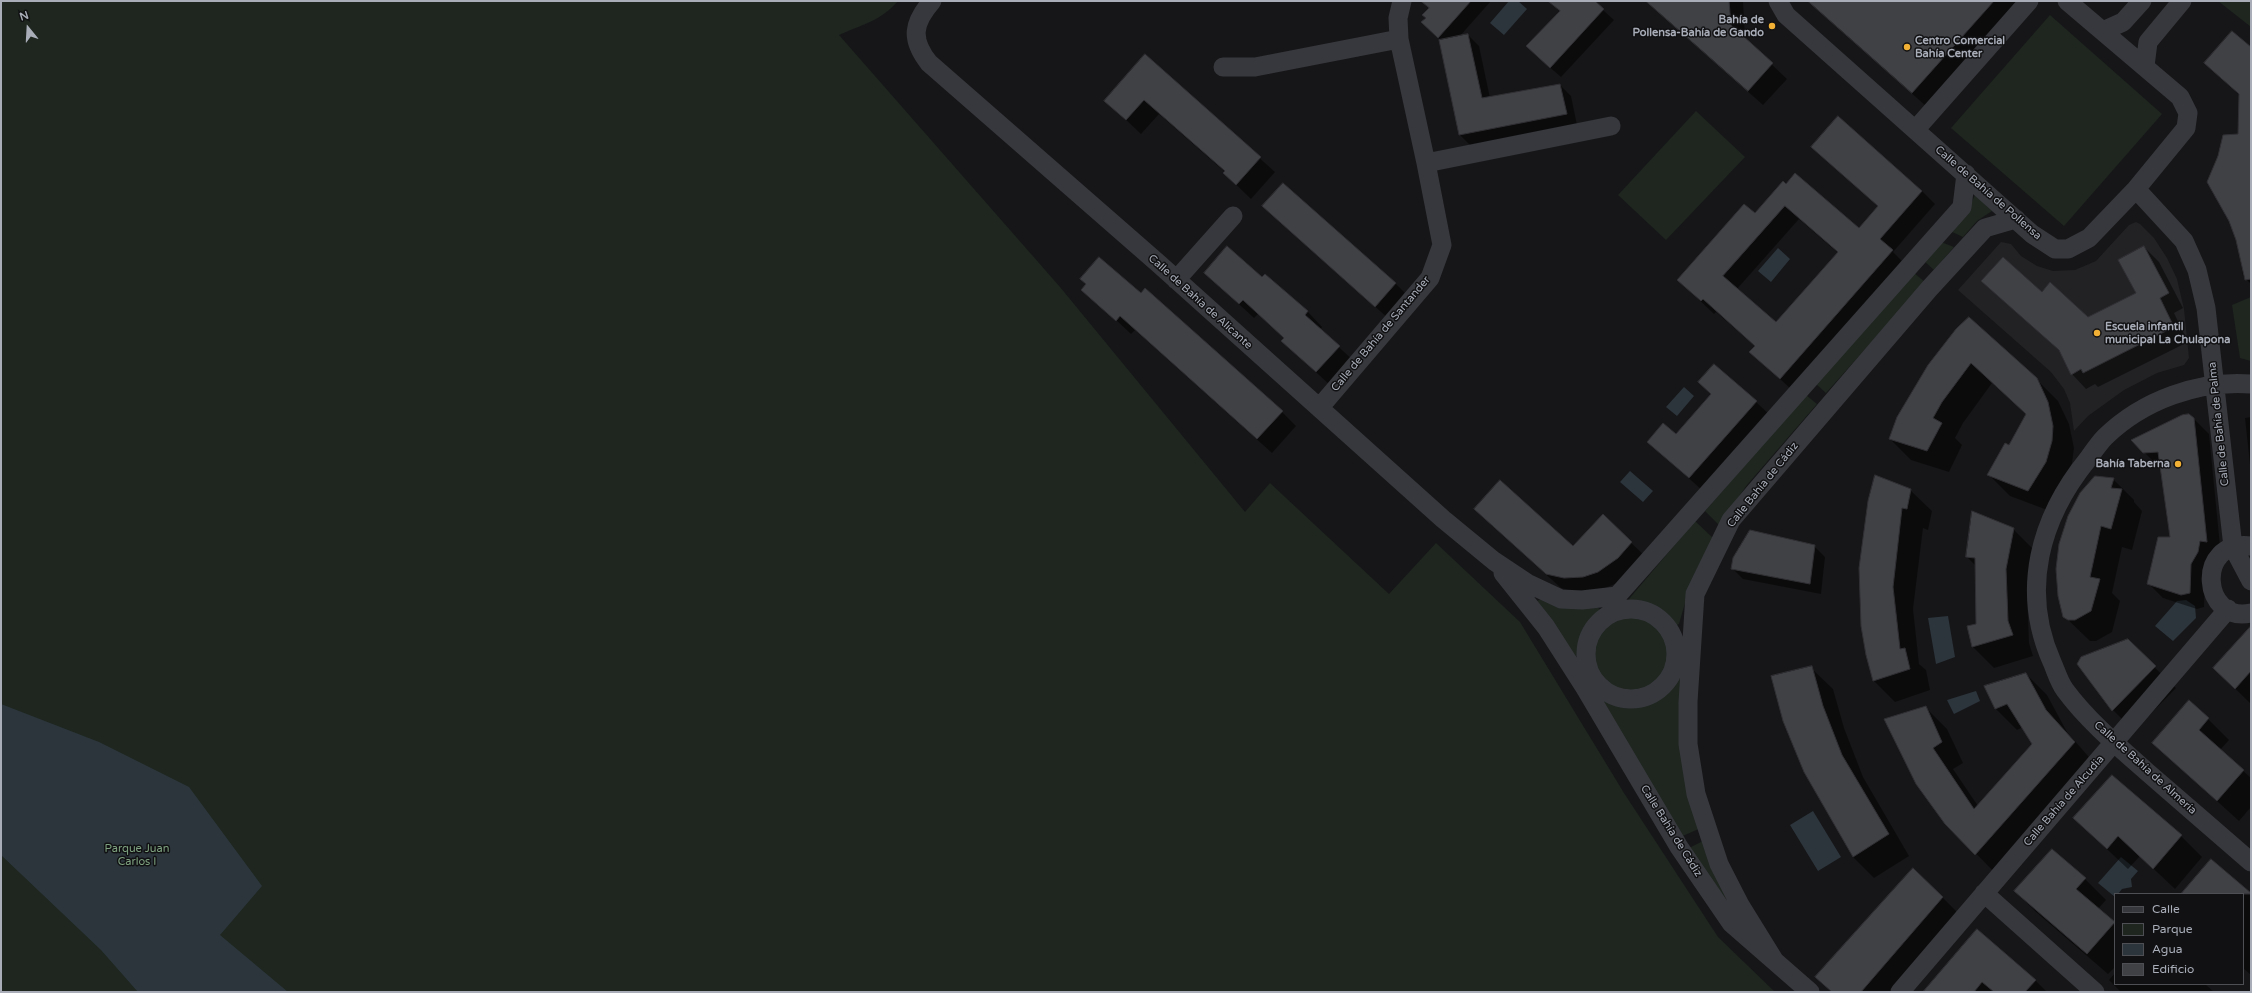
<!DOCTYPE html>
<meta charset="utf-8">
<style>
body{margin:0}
#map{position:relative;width:2252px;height:993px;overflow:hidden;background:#161618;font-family:"Varela Round",sans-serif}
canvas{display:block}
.frame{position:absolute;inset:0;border:2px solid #a8adb8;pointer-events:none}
.legend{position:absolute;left:2114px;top:893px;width:130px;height:92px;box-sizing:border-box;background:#111113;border:1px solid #4d4f55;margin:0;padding:5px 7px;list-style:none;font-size:12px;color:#a8adb8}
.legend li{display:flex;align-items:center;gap:8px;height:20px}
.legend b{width:20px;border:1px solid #4d4f55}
.north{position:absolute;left:8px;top:8px;width:40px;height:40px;-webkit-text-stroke:3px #111113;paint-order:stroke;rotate:342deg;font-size:11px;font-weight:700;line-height:16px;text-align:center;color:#a8adb8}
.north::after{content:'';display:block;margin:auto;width:14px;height:18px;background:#a8adb8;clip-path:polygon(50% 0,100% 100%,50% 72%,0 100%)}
</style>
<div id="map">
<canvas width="2252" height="993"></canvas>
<div class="frame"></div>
<ul class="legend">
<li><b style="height:5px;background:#37383d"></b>Calle</li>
<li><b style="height:11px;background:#1e261f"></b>Parque</li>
<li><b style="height:11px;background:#2c353c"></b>Agua</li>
<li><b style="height:11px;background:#404145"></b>Edificio</li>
</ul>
<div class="north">N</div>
</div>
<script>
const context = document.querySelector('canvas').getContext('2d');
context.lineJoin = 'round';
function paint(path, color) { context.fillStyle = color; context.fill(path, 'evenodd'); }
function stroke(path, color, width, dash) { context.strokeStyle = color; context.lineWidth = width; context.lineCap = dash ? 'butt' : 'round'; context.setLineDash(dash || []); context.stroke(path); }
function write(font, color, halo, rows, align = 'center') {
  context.font = font + ' "Varela Round",sans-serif'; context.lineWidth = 3; context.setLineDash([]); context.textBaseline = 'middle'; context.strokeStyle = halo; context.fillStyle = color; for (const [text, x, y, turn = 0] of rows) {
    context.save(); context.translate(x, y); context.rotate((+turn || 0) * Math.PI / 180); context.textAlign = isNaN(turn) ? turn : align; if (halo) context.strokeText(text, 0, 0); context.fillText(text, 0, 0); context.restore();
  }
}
paint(new Path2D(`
 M 2136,222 L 2140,224 L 2154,238 L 2167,258 L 2177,279 L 2184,309 L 2189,358 L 2184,365 L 2157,373 L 2124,390 L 2088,416 L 2074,431 L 2070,403 L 2064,389 L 2051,372 L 1958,290 L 2001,242 L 2011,244 L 2021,256 L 2037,266 L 2053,271 L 2075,270 L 2096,261 L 2129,225 Z`), '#222225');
paint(new Path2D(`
 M 1,1 L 898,1 C 881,21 861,25 839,35 L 1060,287 L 1245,512 L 1270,483 L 1389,594 L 1436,543 L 1520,622 L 1624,793 L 1718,937 L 1775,992 L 1,992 Z
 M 2218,1 L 2251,1 L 2251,27 Z
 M 2050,15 L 2162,114 L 2064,226 L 1951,128 Z
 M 1696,111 L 1745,157 L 1666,240 L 1618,195 Z
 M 1975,195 L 1992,211 L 1977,221 L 1963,237 L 1950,231 L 1967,212 Z
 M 1941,242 L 1954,247 L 1934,270 L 1924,261 Z
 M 1914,273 L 1925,282 L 1826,393 L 1816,384 Z
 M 2251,297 L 2251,361 L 2240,358 L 2232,305 Z
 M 1806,395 L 1817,404 L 1747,485 L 1719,525 L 1705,511 Z
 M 1695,521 L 1713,538 L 1685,603 L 1679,624 L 1675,626 L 1652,609 L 1631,604 L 1629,599 Z
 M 1541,599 L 1596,606 L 1602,611 L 1600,616 L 1588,629 L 1579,656 L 1575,657 L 1537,601 Z
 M1593 654a39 39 0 1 1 78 0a39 39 0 1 1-78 0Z
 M 1678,678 L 1680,679 L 1701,828 L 1678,838 L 1600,696 L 1603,695 C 1622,706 1645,707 1663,693 C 1669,689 1672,681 1678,678 Z
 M 1705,840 L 1738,914 L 1687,849 Z`), '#1e261f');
paint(new Path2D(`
 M 1509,1 L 1518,1 L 1527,9 L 1504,35 L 1490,23 Z
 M 1778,248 L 1790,259 L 1771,282 L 1758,271 Z
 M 1684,387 L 1694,396 L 1677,416 L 1666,407 Z
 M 1630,471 L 1653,491 L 1643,502 L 1620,482 Z
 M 2186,600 L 2195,606 L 2196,618 L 2173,641 L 2155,626 L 2177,601 Z
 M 1948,616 L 1955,657 L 1936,664 L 1928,618 Z
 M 1976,691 L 1980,701 L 1954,714 L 1947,700 Z
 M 1,704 L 99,742 L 189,787 L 262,886 L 220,935 L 288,992 L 138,992 L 101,950 L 1,855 Z
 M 1813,811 L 1841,857 L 1818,871 L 1790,825 Z
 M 2121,857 L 2138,871 L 2131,879 L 2132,887 L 2122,889 L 2118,894 L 2115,894 L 2115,897 L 2098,883 Z`), '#2c353c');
paint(new Path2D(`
 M 1431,1 L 1491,1 L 1459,37 L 1468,35 L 1479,46 L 1490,98 L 1560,85 L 1571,96 L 1577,125 L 1471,146 L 1460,135 L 1441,40 L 1433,33 L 1427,18 Z
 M 1549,1 L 1593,1 L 1614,20 L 1561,77 L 1538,57 L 1561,12 Z
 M 1657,1 L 1743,1 L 1745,39 L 1787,79 L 1763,105 L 1667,20 L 1653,6 Z
 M 1808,1 L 2022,1 L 1927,107 Z
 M 2251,48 L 2251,284 L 2243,276 L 2237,239 L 2240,96 L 2205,63 Z
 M 1145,55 L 1275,172 L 1251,199 L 1224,173 L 1225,172 L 1159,114 L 1141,134 L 1106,101 Z
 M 1812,147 L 1922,191 L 1935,204 L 1893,252 L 1905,264 L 1793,391 L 1751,352 L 1756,347 L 1716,312 L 1714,314 L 1678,280 L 1755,214 L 1783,182 L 1859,230 L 1879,207 ZM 1799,219 L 1838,253 L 1776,324 L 1737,289 Z
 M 1263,206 L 1395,283 L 1410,298 L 1390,320 Z
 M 2144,247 L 2159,262 L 2183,308 L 2174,313 L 2188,342 L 2098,387 L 2095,384 L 2086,389 L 2072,374 L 2061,352 L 1983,281 L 2042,294 L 2088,318 L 2137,294 Z
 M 1205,273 L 1262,278 L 1265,275 L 1308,312 L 1322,327 L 1320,330 L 1354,361 L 1331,386 L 1282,341 L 1285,339 L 1258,314 L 1254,318 Z
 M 1083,289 L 1282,412 L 1296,426 L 1272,453 L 1135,330 L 1131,334 Z
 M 1957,329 L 2036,379 L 2058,401 L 2069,424 L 2074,448 L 2072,463 L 2066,483 L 2050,511 L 2010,496 L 1989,475 L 2010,446 L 2027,415 L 1992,383 L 1963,423 L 1955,438 L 1962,445 L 1949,472 L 1911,460 L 1890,439 Z
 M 1699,382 L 1756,402 L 1771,416 L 1704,492 L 1649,442 L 1676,436 L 1712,395 Z
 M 2251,417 L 2251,474 L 2245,418 Z
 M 2194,419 L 2209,434 L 2221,556 L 2205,579 L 2204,607 L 2197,609 L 2163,598 L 2149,584 L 2171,538 L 2161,467 L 2159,467 L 2133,441 Z
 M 2113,479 L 2134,500 L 2134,502 L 2142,511 L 2132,550 L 2122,547 L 2112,593 L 2120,601 L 2112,632 L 2096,641 L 2090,641 L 2064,616 Z
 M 1910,490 L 1932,511 L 1928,530 L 1923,528 L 1913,609 L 1919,664 L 1926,670 L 1930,690 L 1895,702 L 1874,681 L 1867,655 L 1860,593 L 1860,568 Z
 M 1603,516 L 1646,557 L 1622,581 L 1598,591 L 1579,593 L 1561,588 L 1490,524 L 1573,547 Z
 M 2013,529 L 2034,550 L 2027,590 L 2029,643 L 2033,656 L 1994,668 L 1973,647 L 1968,627 L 1978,625 L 1976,566 L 1967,557 Z
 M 1814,546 L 1825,557 L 1821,594 L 1743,579 L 1732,568 Z
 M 2251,636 L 2251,704 L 2214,668 Z
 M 2127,641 L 2176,688 L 2134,731 L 2113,710 L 2078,663 Z
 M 1811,668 L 1833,689 L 1844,728 L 1863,777 L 1909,856 L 1874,878 L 1853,857 Z
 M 2026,674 L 2047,695 L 2067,732 L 2095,764 L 1997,875 L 1946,823 L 1925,707 L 1947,729 L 1963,763 L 1953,769 L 1978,806 L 2033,744 L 2023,727 L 2017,730 L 1996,709 L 1985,687 Z
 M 2208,719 L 2229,740 L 2220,750 L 2251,778 L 2251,807 L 2239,821 L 2153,743 Z
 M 2074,818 L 2181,836 L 2202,857 L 2175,889 L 2140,856 L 2128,869 Z
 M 2211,861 L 2251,894 L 2251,975 L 2243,968 L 2243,894 L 2184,894 Z
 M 1914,869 L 1964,919 L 1900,992 L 1832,992 L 1817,977 Z
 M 2085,879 L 2106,900 L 2098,909 L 2115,923 L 2115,967 L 2108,974 L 2036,912 L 2015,891 Z
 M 1977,931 L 2035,980 L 2047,992 L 1924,992 Z
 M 2115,973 L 2115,984 L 2205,984 L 2214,992 L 2121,992 L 2109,980 Z`), '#0007');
const building = new Path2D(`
 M 1421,1 L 1471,1 L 1438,38 L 1421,22 L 1426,18 L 1422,15 L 1429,8 Z
 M 1548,1 L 1595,1 L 1604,9 L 1550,68 L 1526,46 L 1560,11 Z
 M 1646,1 L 1729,1 L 1731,25 L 1773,63 L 1748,91 Z
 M 1808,1 L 1994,1 L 1912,93 Z
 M 2232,31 L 2251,47 L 2251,279 L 2245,280 L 2236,240 L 2229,221 L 2207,182 L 2218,156 L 2223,135 L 2238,134 L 2239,94 L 2204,63 Z
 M 1468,34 L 1482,98 L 1560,84 L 1567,114 L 1459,135 L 1439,40 Z
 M 1145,54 L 1261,157 L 1236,185 L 1223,173 L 1225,171 L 1144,100 L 1126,120 L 1104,101 Z
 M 1838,116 L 1922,191 L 1880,239 L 1893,250 L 1780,379 L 1749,352 L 1755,346 L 1703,299 L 1701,301 L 1677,280 L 1744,204 L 1755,213 L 1783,181 L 1786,184 L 1795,173 L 1859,228 L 1878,206 L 1811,147 ZM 1785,206 L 1838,252 L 1776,322 L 1723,276 Z
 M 1283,183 L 1396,283 L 1375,307 L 1262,206 Z
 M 1227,246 L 1262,277 L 1265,274 L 1308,311 L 1305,315 L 1340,346 L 1316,372 L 1281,341 L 1284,338 L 1243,300 L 1239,304 L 1204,273 Z
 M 2144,246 L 2169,293 L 2160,298 L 2174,327 L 2083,373 L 2081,369 L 2071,375 L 2059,350 L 1981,281 L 2003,257 L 2042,292 L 2050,282 L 2088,317 L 2136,293 L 2118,260 Z
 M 1099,257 L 1141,293 L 1145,288 L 1283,411 L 1257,439 L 1120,316 L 1116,321 L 1081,290 L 1086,284 L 1080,279 Z
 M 1969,317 L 2037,378 L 2048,402 L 2053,426 L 2052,441 L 2046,462 L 2028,491 L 1987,475 L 2005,443 L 2009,445 L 2026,414 L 1971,363 L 1942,402 L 1933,418 L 1942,423 L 1927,451 L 1889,439 L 1897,417 L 1928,365 L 1956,329 Z
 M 1714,364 L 1757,401 L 1689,478 L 1647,442 L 1663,423 L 1676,434 L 1711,394 L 1698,382 Z
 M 2189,414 L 2194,418 L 2207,542 L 2200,541 L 2198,552 L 2191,564 L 2190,593 L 2181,595 L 2147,584 L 2158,537 L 2170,537 L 2158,452 L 2143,453 L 2131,440 L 2182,415 Z
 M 1875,475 L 1911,489 L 1907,509 L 1902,508 L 1893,587 L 1900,649 L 1905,648 L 1910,669 L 1873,681 L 1866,655 L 1861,626 L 1859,568 L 1868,501 Z
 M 2095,476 L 2114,478 L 2111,488 L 2122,489 L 2111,529 L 2101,526 L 2090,577 L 2100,579 L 2091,611 L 2075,620 L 2068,620 L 2063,617 L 2058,596 L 2056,569 L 2059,544 L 2068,516 L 2080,493 Z
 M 1500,480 L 1573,546 L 1603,514 L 1632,542 L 1618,558 L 1598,572 L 1583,577 L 1564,578 L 1546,574 L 1474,509 Z
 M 1972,511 L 2014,528 L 2006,569 L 2008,621 L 2013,635 L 1972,647 L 1967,626 L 1976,624 L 1975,558 L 1966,557 Z
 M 1750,530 L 1815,545 L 1810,584 L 1731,569 L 1733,558 Z
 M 2251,626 L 2251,671 L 2235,689 L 2213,668 Z
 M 2128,639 L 2156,666 L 2112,711 L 2077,664 L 2081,657 Z
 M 1812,666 L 1823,706 L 1842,755 L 1889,834 L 1853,857 L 1804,772 L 1783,721 L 1771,676 Z
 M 2026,673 L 2046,710 L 2075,742 L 1975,855 L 1945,824 L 1916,784 L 1884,719 L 1926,706 L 1942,742 L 1933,748 L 1974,809 L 2032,744 L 2007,704 L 1995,709 L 1984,686 Z
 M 2189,700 L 2209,718 L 2199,730 L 2244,770 L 2217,801 L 2152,743 Z
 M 2112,775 L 2182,835 L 2153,869 L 2118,836 L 2107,849 L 2073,818 Z
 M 2052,849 L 2086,878 L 2076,889 L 2115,922 L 2087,954 L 2014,891 Z
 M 2211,859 L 2251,893 L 2251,894 L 2181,894 Z
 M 1913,868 L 1943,897 L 1861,992 L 1832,992 L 1815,977 Z
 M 1977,929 L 2036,980 L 2025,992 L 1994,992 L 1982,982 L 1974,992 L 1923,992 Z`);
paint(building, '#404145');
stroke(building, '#303034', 1);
stroke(new Path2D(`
 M 932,1 C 913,23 910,39 929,63 L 1159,264 L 1443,519 L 1494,561 L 1527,583 L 1561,599 L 1582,600 L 1617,596
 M 1778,1 L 1786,15 L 2032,234 L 2055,249 L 2068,249 L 2089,238 L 2136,189 L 2186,128 L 2188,113 L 2180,97 L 2067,1
 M 2103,31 L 2123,22 L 2142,1
 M 2145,66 L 2148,42 L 2182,1
 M 1223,67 L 1255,67 L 1399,39
 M 1916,129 L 2029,1
 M 1426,163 L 1611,126
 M 2136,189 L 2184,241 L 2197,270 L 2206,308 L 2233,547 L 2251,581
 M 1176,280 L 1233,216
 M 2251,384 C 2199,380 2143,400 2105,437 C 2099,443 2093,452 2088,459 C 2040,518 2020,590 2052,662 C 2056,671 2059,682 2065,690 C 2087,720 2119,747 2146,771 C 2181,801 2216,832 2251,862
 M 1320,407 L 1430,278 L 1442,245 L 1426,163 L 1399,39 L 1398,18 L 1402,1
 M 2251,546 C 2194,539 2202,624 2251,613
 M 1503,573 L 1546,627 L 1585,688 L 1679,847 L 1731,923 L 1810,992
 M 1617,596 L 1962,207 L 1966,174
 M1586 654a45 45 0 1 1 90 0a45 45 0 1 1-90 0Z
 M 1984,893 L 2095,992
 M 1774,960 L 1740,905 L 1719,864 L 1696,794 L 1688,744 L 1688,702 L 1695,594 L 1731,520 L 1929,289 L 1985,228 L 2016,219
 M 1900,992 L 2228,609`), '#37383d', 19);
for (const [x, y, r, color] of [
 [1772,26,4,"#f2b134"],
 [1907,47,4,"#f2b134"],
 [2097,333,4,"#f2b134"],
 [2178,464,4,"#f2b134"]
]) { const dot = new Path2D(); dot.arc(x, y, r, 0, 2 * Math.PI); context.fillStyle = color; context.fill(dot); stroke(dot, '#111113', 1.5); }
write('bold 11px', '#a8adb8', '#111113', [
 ["Bahía de",1764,20],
 ["Pollensa-Bahía de Gando",1764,33],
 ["Centro Comercial",1915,41,"left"],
 ["Bahía Center",1915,54,"left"],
 ["Escuela infantil",2105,327,"left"],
 ["municipal La Chulapona",2105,340,"left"],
 ["Bahía Taberna",2170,464]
], 'right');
write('11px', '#a8adb8', '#111113', [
 ["Calle de Bahía de Pollensa",1988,193,41],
 ["Calle de Bahía de Alicante",1200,302,42],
 ["Calle de Bahía de Santander",1381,334,-50],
 ["Calle de Bahía de Palma",2219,424,-96],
 ["Calle Bahía de Cádiz",1763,485,-51],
 ["Calle de Bahía de Almería",2145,768,42],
 ["Calle Bahía de Alcudia",2064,801,-49],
 ["Calle Bahía de Cádiz",1671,831,58]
]);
write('11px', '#7fa381', '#111113', [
 ["Parque Juan",137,849],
 ["Carlos I",137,862]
]);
</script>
